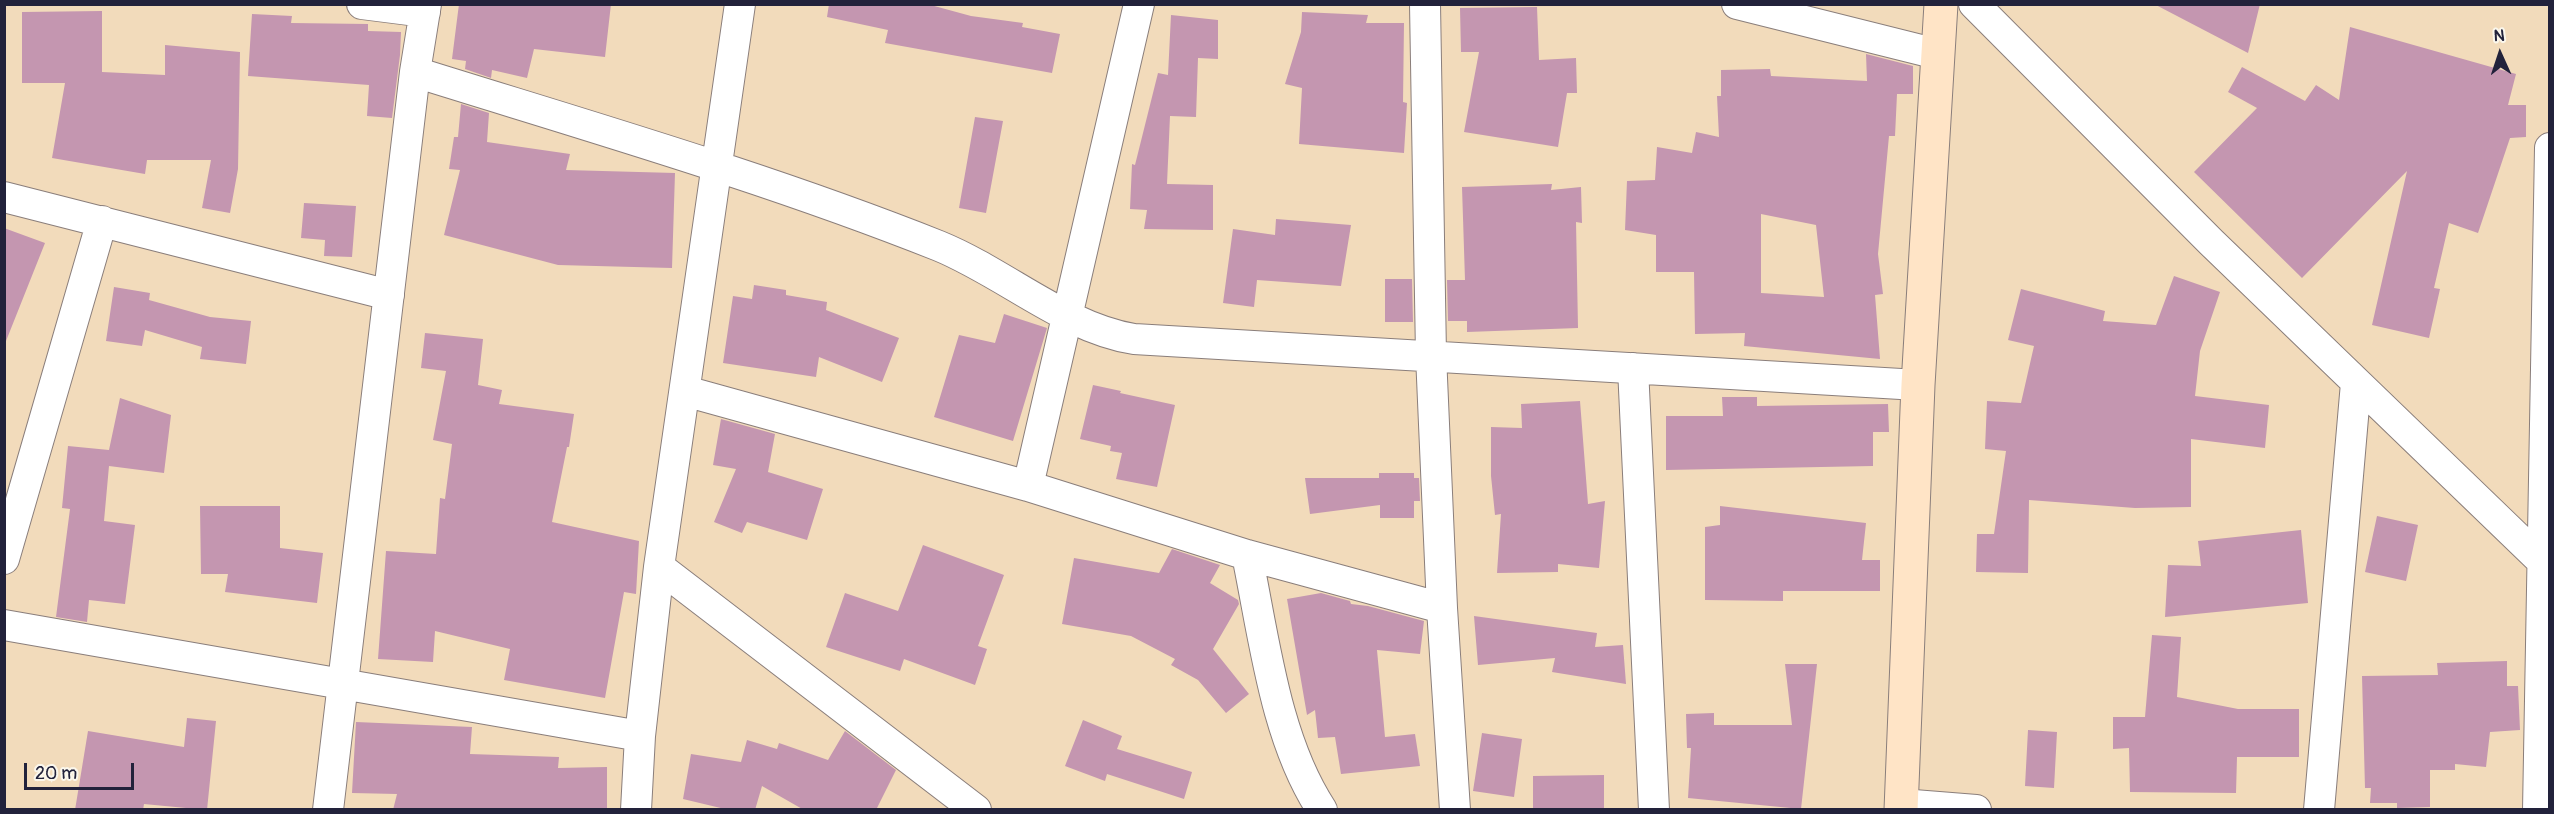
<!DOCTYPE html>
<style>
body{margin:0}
#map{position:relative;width:2554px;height:814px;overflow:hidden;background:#f2dbbb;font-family:Pangolin,sans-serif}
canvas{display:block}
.frame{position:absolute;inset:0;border:6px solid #22223b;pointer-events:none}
.north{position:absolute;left:2470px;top:24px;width:60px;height:60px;-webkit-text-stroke:4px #fbf7ec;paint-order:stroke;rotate:357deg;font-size:16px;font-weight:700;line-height:24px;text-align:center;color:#22223b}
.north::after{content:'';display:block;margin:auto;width:21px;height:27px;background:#22223b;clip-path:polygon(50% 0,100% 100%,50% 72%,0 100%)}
.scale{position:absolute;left:24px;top:763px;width:110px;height:27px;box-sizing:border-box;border:3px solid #22223b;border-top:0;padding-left:8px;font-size:18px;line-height:21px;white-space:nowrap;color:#22223b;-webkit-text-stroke:4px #fbf7ec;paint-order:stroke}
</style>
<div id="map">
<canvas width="2554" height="814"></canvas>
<div class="frame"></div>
<div class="north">N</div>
<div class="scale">20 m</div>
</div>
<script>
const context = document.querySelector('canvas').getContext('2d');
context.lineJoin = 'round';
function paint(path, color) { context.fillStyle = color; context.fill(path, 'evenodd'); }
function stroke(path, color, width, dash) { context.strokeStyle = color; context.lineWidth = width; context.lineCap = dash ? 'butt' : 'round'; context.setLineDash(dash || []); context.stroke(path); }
paint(new Path2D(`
 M 459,4 L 611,4 L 605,57 L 534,49 L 527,78 L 492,70 L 491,78 L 465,69 L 466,61 L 452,59 Z
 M 829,4 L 927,4 L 971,16 L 1023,23 L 1022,27 L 1060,34 L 1052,73 L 885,43 L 888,30 L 827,17 Z
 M 2154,4 L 2260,4 L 2248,53 Z
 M 1537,7 L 1539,60 L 1576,58 L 1577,93 L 1567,93 L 1558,147 L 1464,132 L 1479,52 L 1461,52 L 1460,8 Z
 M 102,11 L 102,72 L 165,75 L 165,45 L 240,52 L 238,169 L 230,213 L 202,208 L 211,160 L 147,160 L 145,174 L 52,158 L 65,83 L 22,83 L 22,12 Z
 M 1302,12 L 1368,15 L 1366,23 L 1404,23 L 1403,102 L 1407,103 L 1404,153 L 1299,144 L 1302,88 L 1285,84 L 1301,32 Z
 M 252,14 L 292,16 L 291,23 L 368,24 L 368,31 L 401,32 L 400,55 L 392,118 L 367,116 L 369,85 L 248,76 Z
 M 1171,15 L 1218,20 L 1218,59 L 1198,58 L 1196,117 L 1170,116 L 1167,184 L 1213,185 L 1213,230 L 1144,229 L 1147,210 L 1130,209 L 1132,164 L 1135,165 L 1158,73 L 1168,75 Z
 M 2350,27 L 2516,74 L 2508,105 L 2526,105 L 2526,137 L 2510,138 L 2478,233 L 2449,223 L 2434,288 L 2440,289 L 2429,338 L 2372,325 L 2407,171 L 2302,278 L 2194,172 L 2257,108 L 2228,92 L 2242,67 L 2305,101 L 2316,85 L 2339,100 Z
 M 1866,54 L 1913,66 L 1913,94 L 1897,94 L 1895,136 L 1889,136 L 1878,254 L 1883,294 L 1875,295 L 1880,359 L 1744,346 L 1745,333 L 1695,334 L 1694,272 L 1656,272 L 1656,235 L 1625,230 L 1627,181 L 1655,180 L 1657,147 L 1692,153 L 1696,132 L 1719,137 L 1717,96 L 1721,96 L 1721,70 L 1770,69 L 1771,76 L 1867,81 ZM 1761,214 L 1816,225 L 1824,297 L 1761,293 Z
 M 461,104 L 489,113 L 487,142 L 570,154 L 566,170 L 675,173 L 672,268 L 558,265 L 444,235 L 460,170 L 449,169 L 454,137 L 458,137 Z
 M 975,117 L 1003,121 L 986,213 L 959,208 Z
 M 1552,184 L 1551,190 L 1581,187 L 1582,223 L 1576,222 L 1578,328 L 1467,332 L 1467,321 L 1448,321 L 1447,280 L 1465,280 L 1462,187 Z
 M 304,203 L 356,206 L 352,257 L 324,256 L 325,240 L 301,238 Z
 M 1276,219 L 1351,225 L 1341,286 L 1257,280 L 1254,307 L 1223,303 L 1233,229 L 1275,235 Z
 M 4,228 L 45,243 L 6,341 L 4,340 Z
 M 2174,276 L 2220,292 L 2200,351 L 2195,396 L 2269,405 L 2265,448 L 2191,439 L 2191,507 L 2135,508 L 2029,500 L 2028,573 L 1976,572 L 1977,534 L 1994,534 L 2006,451 L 1985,449 L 1987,401 L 2021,403 L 2034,346 L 2008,340 L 2021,289 L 2105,311 L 2103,321 L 2156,325 Z
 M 1385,279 L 1412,279 L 1413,322 L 1385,322 Z
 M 754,285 L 786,290 L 786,295 L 827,302 L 826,310 L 899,338 L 882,382 L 819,357 L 816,377 L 723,363 L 733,296 L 752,299 Z
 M 114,287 L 150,293 L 149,300 L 210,317 L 251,321 L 246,364 L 200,359 L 202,347 L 145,330 L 142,346 L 106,341 Z
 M 1004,314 L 1047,328 L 1013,441 L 934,417 L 959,335 L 995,343 Z
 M 425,333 L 483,339 L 478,385 L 502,390 L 499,404 L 574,414 L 569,447 L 567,447 L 552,522 L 639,541 L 636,594 L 624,592 L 605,698 L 504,680 L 510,649 L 435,631 L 433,662 L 378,659 L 386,551 L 436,554 L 440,498 L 445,499 L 452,444 L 433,440 L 446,371 L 421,368 Z
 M 1093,385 L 1121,391 L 1120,393 L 1175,405 L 1157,487 L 1116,479 L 1122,453 L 1110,451 L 1111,446 L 1080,439 Z
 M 1722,397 L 1757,397 L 1757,406 L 1888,404 L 1889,432 L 1873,432 L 1873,466 L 1666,470 L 1666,416 L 1723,416 Z
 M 120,398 L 171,415 L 164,473 L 109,466 L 104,521 L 135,525 L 125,604 L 89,600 L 87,622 L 56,617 L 70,509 L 62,508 L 68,446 L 109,450 Z
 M 1580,401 L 1588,504 L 1605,501 L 1599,568 L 1558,564 L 1558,572 L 1497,573 L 1501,514 L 1495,515 L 1491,476 L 1491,427 L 1522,428 L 1521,404 Z
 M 721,419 L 775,434 L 768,472 L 823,489 L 807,540 L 747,522 L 742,533 L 714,522 L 736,469 L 713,465 Z
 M 1379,473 L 1414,473 L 1414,478 L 1419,478 L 1420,501 L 1414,501 L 1414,518 L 1380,518 L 1380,505 L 1310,514 L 1305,478 L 1379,478 Z
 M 200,506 L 280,506 L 280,548 L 323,553 L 317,603 L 225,592 L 228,574 L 201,574 Z
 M 1720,506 L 1866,523 L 1862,560 L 1880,560 L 1880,591 L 1783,591 L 1783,601 L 1705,600 L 1705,527 L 1720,525 Z
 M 2377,516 L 2418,525 L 2406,581 L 2365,572 Z
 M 2301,530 L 2308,603 L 2165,617 L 2168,565 L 2201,566 L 2198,541 Z
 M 923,545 L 1004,575 L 978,646 L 987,649 L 975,685 L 904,659 L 900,671 L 826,647 L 845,593 L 898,611 Z
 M 1172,549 L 1220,565 L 1210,583 L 1238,600 L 1239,604 L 1213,649 L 1249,694 L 1226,713 L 1198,680 L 1171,665 L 1175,659 L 1131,636 L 1062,624 L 1074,558 L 1159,573 Z
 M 1321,593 L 1350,601 L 1351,604 L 1368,606 L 1424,621 L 1420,654 L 1377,650 L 1385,737 L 1415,734 L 1420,766 L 1341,774 L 1335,737 L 1318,738 L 1315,710 L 1307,715 L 1287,599 Z
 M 1474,616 L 1597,633 L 1595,647 L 1623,645 L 1626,684 L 1552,672 L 1555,658 L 1478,665 Z
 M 2152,635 L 2181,637 L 2177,697 L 2238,709 L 2299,709 L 2299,757 L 2237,757 L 2236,793 L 2130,792 L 2129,748 L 2113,749 L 2113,717 L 2145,717 Z
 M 2507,661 L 2507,686 L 2518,686 L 2520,730 L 2490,732 L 2486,767 L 2455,764 L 2455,770 L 2430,770 L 2430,807 L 2397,808 L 2397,803 L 2370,803 L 2371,788 L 2365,788 L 2362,676 L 2438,675 L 2437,663 Z
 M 1785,664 L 1817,664 L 1801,809 L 1688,798 L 1691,748 L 1687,748 L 1686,714 L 1714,713 L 1714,725 L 1792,725 Z
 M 187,718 L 216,721 L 207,810 L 144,804 L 143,810 L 75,810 L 88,731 L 184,747 Z
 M 1083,720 L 1122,736 L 1117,749 L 1192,772 L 1184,799 L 1107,774 L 1105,781 L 1065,766 Z
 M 356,722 L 472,727 L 470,754 L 559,757 L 558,768 L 607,767 L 607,810 L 393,810 L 397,794 L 352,793 Z
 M 2028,730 L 2057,732 L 2054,788 L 2025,786 Z
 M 845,731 L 896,770 L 876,810 L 804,810 L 762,786 L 755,810 L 729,810 L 683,799 L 691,754 L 741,762 L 747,740 L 777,749 L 779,743 L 828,760 Z
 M 1482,733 L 1522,739 L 1514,797 L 1473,791 Z
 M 1604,775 L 1604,810 L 1533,810 L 1533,776 Z`), '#c496b0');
const street = new Path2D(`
 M 362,4 L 425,12
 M 1425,4 L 1431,355 L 1442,608 L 1455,810
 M 1737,4 L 1937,54
 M 1974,4 L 2211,242 L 2550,569
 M 415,72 C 591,127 768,178 939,246 C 1005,273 1065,328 1134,339 L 1918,385
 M 4,197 L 389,295
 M 1633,368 L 1654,810
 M 685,391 L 1028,486 L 1247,555 L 1442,608
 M 1028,486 L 1139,4
 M 1247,555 C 1264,637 1275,739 1322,810
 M 4,559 L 102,221
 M 659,567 L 976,810
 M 4,625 L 640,736
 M 1901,804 L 1976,810
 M 328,810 L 415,72 L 426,4
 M 636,810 L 640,736 L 659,567 L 740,4
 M 2319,810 L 2356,383
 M 2538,810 L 2550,148`);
const secondary = new Path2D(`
 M 1901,810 L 1918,385 L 1941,4`);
stroke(street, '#8a7e7b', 32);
stroke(secondary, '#8a7e7b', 35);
stroke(street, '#fff', 30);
stroke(secondary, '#ffe4c6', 33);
</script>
